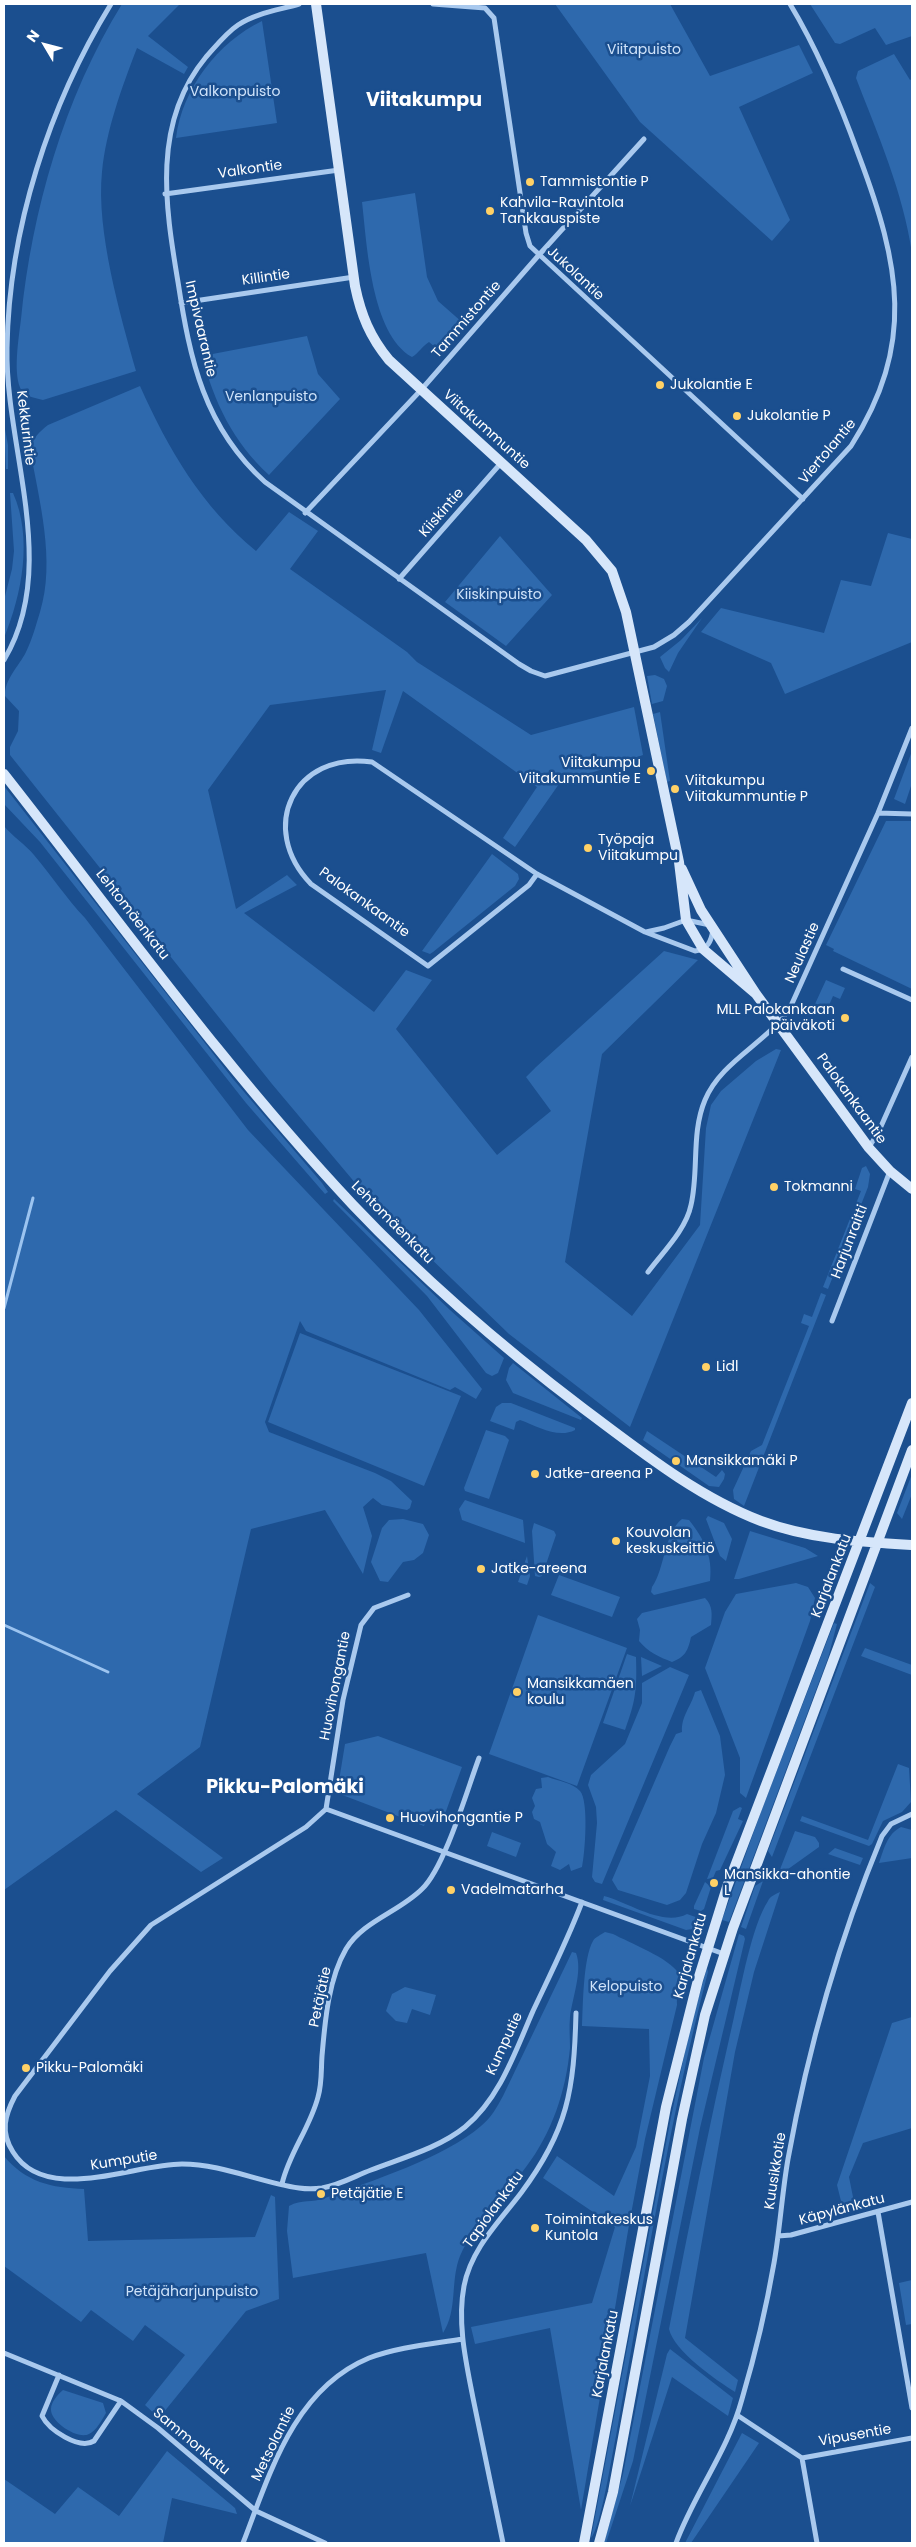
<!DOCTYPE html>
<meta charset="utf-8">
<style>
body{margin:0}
#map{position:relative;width:916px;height:2547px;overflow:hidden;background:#1b4f8f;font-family:Poppins,sans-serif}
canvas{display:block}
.frame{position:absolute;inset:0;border:5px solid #fff;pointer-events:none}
.north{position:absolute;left:20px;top:20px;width:50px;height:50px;-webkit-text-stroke:4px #1b4f8f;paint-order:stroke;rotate:307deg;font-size:14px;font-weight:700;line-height:20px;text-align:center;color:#fff}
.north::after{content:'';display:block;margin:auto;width:18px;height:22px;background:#fff;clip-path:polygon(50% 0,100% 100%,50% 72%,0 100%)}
</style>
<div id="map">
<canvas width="916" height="2547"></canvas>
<div class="frame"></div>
<div class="north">N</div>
</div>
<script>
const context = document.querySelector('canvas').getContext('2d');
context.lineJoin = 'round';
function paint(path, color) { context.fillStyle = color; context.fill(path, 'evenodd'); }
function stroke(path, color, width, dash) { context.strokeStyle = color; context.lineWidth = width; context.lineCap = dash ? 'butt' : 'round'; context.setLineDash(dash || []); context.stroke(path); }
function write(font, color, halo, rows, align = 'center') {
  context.font = font + ' Poppins,sans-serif'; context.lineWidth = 5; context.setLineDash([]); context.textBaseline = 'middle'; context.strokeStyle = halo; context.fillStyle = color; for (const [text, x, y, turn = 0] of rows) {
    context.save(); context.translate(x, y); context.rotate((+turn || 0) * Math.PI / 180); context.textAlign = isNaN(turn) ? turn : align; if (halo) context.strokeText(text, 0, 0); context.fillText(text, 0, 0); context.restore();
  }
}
paint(new Path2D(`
 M 122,4 L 180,4 L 148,36 L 188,67 L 184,74 L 137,48 C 122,87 106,130 102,172 C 96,231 120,314 136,371 L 43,400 C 35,398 27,397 22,391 C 12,377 19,336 21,319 C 32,210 64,98 122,4 Z
 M 555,4 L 670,4 L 710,76 L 799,45 L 813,73 L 739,107 L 790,220 L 772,241 L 640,122 Z
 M 810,4 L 912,4 L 912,36 L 886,45 L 875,28 L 840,44 L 835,43 Z
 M 262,21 L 277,123 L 176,138 C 182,89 218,42 262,21 Z
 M 894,54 L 910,80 L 912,79 L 912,253 C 903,192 878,135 856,78 L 858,71 Z
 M 415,193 L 427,277 L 438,301 L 463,323 L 440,346 L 435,347 L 429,342 C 421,347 419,353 412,357 C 371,334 367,244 362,202 Z
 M 307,336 L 318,374 L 340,399 L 269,475 C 233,442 214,402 202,356 Z
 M 140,386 C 168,449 202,507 256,551 L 289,512 L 318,531 L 290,569 L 407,652 L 417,662 L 531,735 L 634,707 L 643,755 L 559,784 L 515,847 L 503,838 L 537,787 L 403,691 L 381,753 L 372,750 L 386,690 L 270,705 L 208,790 L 236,909 L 287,875 L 297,885 L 244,913 L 374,1012 L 406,970 L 432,980 L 396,1029 L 497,1155 L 551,1111 L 526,1077 L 536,1067 L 664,951 L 698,960 L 602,1054 L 565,1262 L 632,1316 L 700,1225 L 706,1128 L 711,1105 L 721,1091 L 756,1061 L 776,1049 L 781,1050 L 630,1427 L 509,1334 L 367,1197 L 272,1084 L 10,755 L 10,747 L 18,731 L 19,711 L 5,696 C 4,680 19,666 26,652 C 32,640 36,625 40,612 C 56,561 39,500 30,449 C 33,438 39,432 48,425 Z
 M 4,424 L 8,445 L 8,469 L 6,469 Z
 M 10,493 L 13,493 C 33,538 22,594 4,638 L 4,600 L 12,569 L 14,551 Z
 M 888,533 L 912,539 L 912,642 L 785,694 L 771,663 L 701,632 L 721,608 L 824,633 L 841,580 L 871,586 Z
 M 500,536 L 552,595 L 506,646 L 445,602 Z
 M 702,618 L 678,653 L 669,672 L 665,668 L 660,657 L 681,640 Z
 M 655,675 L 664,679 L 667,686 L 663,701 L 652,704 L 647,676 Z
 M 660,712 L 670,781 L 667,782 L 653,714 Z
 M 912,751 L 912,783 L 905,804 L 894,799 Z
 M 4,786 L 233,1079 L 322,1183 L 328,1192 L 325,1194 L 246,1103 L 40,842 L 4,804 Z
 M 886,821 L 912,821 L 912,989 L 833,951 L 834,949 L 826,945 Z
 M 4,826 C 12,836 26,845 34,855 C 52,876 66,898 85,918 L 248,1130 L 419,1310 L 482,1389 L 476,1399 L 455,1387 L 450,1390 L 306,1331 L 300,1321 L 265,1422 L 269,1432 L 375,1473 L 391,1481 L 412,1501 L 410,1508 L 407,1510 L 382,1505 L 373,1498 L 363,1507 L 372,1536 L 363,1574 L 325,1510 L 251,1529 L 200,1747 L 137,1794 L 223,1858 L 201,1872 L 116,1810 L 4,1890 Z
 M 492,854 L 518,874 L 519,879 L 515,886 L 433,952 L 430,954 L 422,951 Z
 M 826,980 L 845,988 L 840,999 L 833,996 L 827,1010 L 815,1004 Z
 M 866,1166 L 870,1174 L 868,1187 L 828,1289 L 823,1287 L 861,1191 L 855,1189 L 862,1168 Z
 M 334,1199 L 450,1310 L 504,1358 L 498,1373 L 492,1376 L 486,1373 L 427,1296 L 333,1201 Z
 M 821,1293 L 826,1295 L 744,1506 L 734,1499 L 733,1490 L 751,1451 L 762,1445 L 809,1326 L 801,1323 L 804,1314 L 812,1317 Z
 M 300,1333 L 461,1396 L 424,1486 L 268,1422 Z
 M 513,1363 L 582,1418 L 581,1420 L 513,1393 L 506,1380 L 509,1368 Z
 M 502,1403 L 511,1403 L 575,1428 L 575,1430 C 558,1439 537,1426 520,1420 L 516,1422 L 514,1430 L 490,1421 L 496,1407 Z
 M 486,1430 L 505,1436 L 509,1440 L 489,1499 L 465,1491 L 464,1488 Z
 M 647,1431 L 716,1477 L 722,1470 L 725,1474 L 724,1479 L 719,1487 L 709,1486 L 643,1440 Z
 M 912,1474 L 912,1494 L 902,1519 L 897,1513 Z
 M 465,1500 L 523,1520 L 525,1543 L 462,1520 L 459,1509 Z
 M 708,1516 L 724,1523 L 732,1539 L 726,1561 L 720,1556 L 706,1519 Z
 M 403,1519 L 423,1524 L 429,1535 L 423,1553 L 414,1560 L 403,1562 L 388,1582 L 380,1581 L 371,1562 L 382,1528 L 389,1520 Z
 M 682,1519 L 689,1520 C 704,1539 713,1556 710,1581 L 654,1595 L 651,1592 L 652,1587 C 665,1569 664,1533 682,1519 Z
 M 534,1523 L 554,1531 L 556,1535 L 542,1576 L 539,1577 L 535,1576 L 532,1531 Z
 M 750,1531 L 805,1548 L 818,1556 L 739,1579 L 734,1579 Z
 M 527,1556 L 530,1576 L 527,1585 L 518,1582 Z
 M 559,1575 L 620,1597 L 612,1617 L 551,1595 Z
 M 796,1583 L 808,1587 L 815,1598 L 810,1621 L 746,1798 L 740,1793 L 740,1758 L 705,1668 L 725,1612 L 736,1594 Z
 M 870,1583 L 875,1587 L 772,1857 L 768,1851 Z
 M 705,1598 C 713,1606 712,1614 711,1625 L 691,1637 C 688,1651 685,1657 672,1662 C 659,1657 648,1652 639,1641 L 640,1630 L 637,1619 L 642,1613 Z
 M 538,1615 L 627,1648 L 577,1786 L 489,1754 Z
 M 834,1623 L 837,1624 L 828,1658 L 729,1922 L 722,1920 L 762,1809 Z
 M 865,1648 L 912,1665 L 912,1675 L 861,1656 Z
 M 627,1654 L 636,1657 C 637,1689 636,1700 625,1730 L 603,1723 Z
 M 641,1657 L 662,1666 L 642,1676 Z
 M 670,1667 L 689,1675 L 602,1884 L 595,1882 L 592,1877 L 597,1823 L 596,1807 L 588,1785 L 591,1775 L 625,1744 L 642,1703 L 642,1683 Z
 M 701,1690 L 720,1736 L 725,1775 L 716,1813 L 702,1844 L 686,1893 L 680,1900 L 667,1905 L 618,1890 L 612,1880 L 670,1746 L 676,1734 L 682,1732 C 681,1716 691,1707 695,1692 Z
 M 378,1736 L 462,1767 L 445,1814 L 430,1809 L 424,1826 L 337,1793 L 345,1744 Z
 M 898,1764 L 909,1768 L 911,1802 L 902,1812 L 883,1821 L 872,1844 L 869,1846 L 800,1821 L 802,1816 L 868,1840 Z
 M 548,1777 C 558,1781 573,1783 580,1791 C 589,1801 585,1853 582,1867 L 571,1871 L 569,1864 L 560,1870 L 551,1866 L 556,1852 L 547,1844 L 540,1822 L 534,1819 L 532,1812 L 535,1806 L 532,1798 L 536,1789 L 542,1788 L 541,1778 Z
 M 740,1807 L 742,1808 L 738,1819 L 743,1821 L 720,1870 L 716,1871 L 713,1878 L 707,1879 L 733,1811 Z
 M 901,1827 L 912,1830 L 912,1858 L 879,1863 C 884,1849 887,1834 901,1827 Z
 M 795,1831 L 815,1837 L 819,1843 L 819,1847 L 777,1877 Z
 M 492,1832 L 521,1843 L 516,1857 L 487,1846 Z
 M 835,1848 L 863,1858 L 860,1865 L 828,1854 Z
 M 763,1881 L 746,1929 L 741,1927 L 755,1886 Z
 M 705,1882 L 711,1887 L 704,1909 L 701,1911 L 694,1909 L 694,1906 Z
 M 780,1892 L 754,1972 L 735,2052 L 685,2338 L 738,2380 L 735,2392 C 716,2380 674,2351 669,2329 C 689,2225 710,2121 734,2017 C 741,1987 752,1925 768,1901 C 770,1896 776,1894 780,1892 Z
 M 604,1896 C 628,1902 663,1927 687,1914 L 707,1921 L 698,1928 L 686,1930 L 603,1900 Z
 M 605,1932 L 613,1934 C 628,1942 671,1959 678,1973 C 682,1981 676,1996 677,2005 L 645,2139 L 629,2225 L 581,2510 L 550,2328 L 475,2344 L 471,2327 L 592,2303 L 615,2227 L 543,2178 L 557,2156 L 614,2196 L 636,2147 L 650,2076 L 649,2029 L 582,2026 C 583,2006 583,1958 593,1941 C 595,1937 601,1935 605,1932 Z
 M 739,1934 L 744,1936 L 745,1939 L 700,2128 L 633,2461 L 606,2543 L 604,2543 L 623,2474 L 704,2058 Z
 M 572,1952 L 576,1953 C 583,1971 572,1999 570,2017 C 569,2027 570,2038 570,2048 C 566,2091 552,2133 526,2167 C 504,2196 475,2222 460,2256 C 450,2281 458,2310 443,2333 L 426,2253 L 293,2278 L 287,2231 L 289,2206 C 302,2199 312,2203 325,2198 C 369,2182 446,2157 481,2126 C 491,2118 497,2107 503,2096 Z
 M 707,1968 L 708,1972 C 668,2125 644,2281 616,2436 C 612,2454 601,2528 591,2538 L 671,2117 L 691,2024 Z
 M 405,1987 L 436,1995 L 430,2015 L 412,2009 L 407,2023 L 396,2021 L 386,2011 L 392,1994 Z
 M 912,2017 L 912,2128 L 863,2143 L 849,2177 L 855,2207 L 843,2209 L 837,2185 L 892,2023 Z
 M 4,2156 C 25,2182 52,2188 84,2189 L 88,2241 L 255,2237 L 271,2195 L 275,2197 L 279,2299 L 246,2311 L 159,2418 L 145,2405 L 185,2355 L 145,2325 L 133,2341 L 91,2310 L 81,2322 L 4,2266 Z
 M 912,2280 L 912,2324 L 906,2325 L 899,2283 Z
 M 670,2349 L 733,2398 L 728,2416 L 672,2377 L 630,2506 L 667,2354 Z
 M 63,2390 L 103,2403 L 106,2413 C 102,2420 96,2431 89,2434 C 78,2440 50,2422 51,2409 C 51,2402 58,2394 63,2390 Z
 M 742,2433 L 759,2443 L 691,2543 L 685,2543 Z
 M 167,2451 L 235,2508 L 237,2514 L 172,2498 L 163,2543 L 4,2543 L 4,2479 L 55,2514 L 78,2487 L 119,2516 Z`), '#2e69ad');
stroke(new Path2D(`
 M 4,1308 L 33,1198
 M 4,1625 L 108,1672`), '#9cc4f0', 3);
stroke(new Path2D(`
 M 299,4 C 279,10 256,13 238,25 C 226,33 216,46 206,57 C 152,122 165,205 178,282 C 190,360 204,427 265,482 L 519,664 L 531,671 L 545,676 L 654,647 L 674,635 L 689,622 L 851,446 C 916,344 900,265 859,156 C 840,103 819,52 790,4
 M 433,4 L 485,8 L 494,18 L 526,233 L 530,246 L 803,499
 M 165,194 L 339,170
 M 181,303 L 354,277
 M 305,513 L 421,390 L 538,256 L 644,139
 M 399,579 L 501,463
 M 4,660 C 60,567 5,448 7,348 C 9,229 49,105 111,4
 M 878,813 L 912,814
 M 537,874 L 529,885 L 428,966 L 311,884 C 257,828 294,751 372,762 L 537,874 L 645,932 L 695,951 C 708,949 711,942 713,930
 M 646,932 L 664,928 L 686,920 L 710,925
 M 843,969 L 912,1000
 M 869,1147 L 878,1133 L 912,1057
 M 648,1272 C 662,1253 686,1230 691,1205 C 699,1171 691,1133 705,1100 C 721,1061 767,1043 790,1008 L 878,813 L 912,728
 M 832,1321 L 890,1171
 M 326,1809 L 306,1827 L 151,1925 L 110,1971 L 15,2096 C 5,2115 0,2132 13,2152 C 46,2205 133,2164 182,2164 C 222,2164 259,2182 299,2188 C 306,2189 315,2189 322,2188 C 340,2185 355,2176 371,2170 C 402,2158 439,2148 465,2127 C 500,2098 515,2052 533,2011 C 550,1975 568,1939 582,1902
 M 326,1809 L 724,1954
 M 326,1809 L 343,1700 L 361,1625 L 374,1608 L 408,1595
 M 282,2184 C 289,2153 310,2128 318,2097 C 322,2084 321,2070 322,2056 C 325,2022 328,1980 346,1949 C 363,1921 399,1912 422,1889 C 445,1867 467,1790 479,1758
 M 878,2212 L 912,2408
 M 778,2236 L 791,2235 L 912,2202
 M 4,2353 L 121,2401 L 158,2428 L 256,2511 L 325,2543
 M 59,2375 L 42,2416 C 49,2430 79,2450 94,2441 L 121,2401
 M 737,2415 L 802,2458 L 817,2543
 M 802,2458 L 912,2438
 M 243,2543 C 270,2473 294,2389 369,2358 C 398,2347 432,2344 462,2339
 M 503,2543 C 493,2495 483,2447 473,2398 C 466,2362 457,2323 464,2286 C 471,2249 499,2222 521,2193 C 568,2130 574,2090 576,2013
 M 676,2543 C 694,2494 728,2451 742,2399 C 755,2355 766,2309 774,2263 C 780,2229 782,2193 788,2159 C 808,2048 839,1940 882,1836 L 891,1824 L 912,1814`), '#a9c9ee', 5);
stroke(new Path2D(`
 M 316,4 L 355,286 C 361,315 370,337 389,360 L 586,540 L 612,571 L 626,612 L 679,862 L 686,920 L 703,949 L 756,994
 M 4,774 C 118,919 226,1070 353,1205 C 424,1280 502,1347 584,1409 C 639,1450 696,1496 761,1521 C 809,1539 861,1542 912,1545
 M 682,869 L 701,910 L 756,994 L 869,1148 L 890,1171 L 912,1189
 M 584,2543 L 666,2107 L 698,1980 L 727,1887 L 912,1403
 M 599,2543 L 613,2492 L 682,2119 L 705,2015 L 733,1928 L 912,1450`), '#d6e6fa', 10);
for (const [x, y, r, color] of [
 [530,182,5,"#ffd166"],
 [490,211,5,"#ffd166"],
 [660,385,5,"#ffd166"],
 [737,416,5,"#ffd166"],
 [651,771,5,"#ffd166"],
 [675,789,5,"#ffd166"],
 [588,848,5,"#ffd166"],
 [845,1018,5,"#ffd166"],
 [774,1187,5,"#ffd166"],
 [706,1367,5,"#ffd166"],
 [676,1461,5,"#ffd166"],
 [535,1474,5,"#ffd166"],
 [616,1541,5,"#ffd166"],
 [481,1569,5,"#ffd166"],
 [517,1692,5,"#ffd166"],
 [390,1818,5,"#ffd166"],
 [714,1883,5,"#ffd166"],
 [451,1890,5,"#ffd166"],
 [26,2068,5,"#ffd166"],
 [321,2194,5,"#ffd166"],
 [535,2228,5,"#ffd166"]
]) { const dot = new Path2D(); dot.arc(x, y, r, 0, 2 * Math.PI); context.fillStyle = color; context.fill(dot); stroke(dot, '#1b4f8f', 2); }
write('14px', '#cfe3fa', '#1b4f8f', [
 ["Viitapuisto",644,50],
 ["Valkonpuisto",235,92],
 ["Venlanpuisto",271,397],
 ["Kiiskinpuisto",499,595],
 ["Kelopuisto",626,1987],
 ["Petäjäharjunpuisto",192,2292]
]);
write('14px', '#fff', '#1b4f8f', [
 ["Valkontie",250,170,-8],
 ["Jukolantie",575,274,43],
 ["Killintie",266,278,-8],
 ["Tammistontie",467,320,-49],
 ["Impivaarantie",200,329,77],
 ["Kekkurintie",25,428,83],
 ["Viitakummuntie",486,430,42],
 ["Viertolantie",828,452,-50],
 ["Kiiskintie",442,513,-49],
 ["Palokankaantie",364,903,36],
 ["Lehtomäenkatu",132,915,52],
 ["Neulastie",803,953,-66],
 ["Palokankaantie",851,1099,54],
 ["Lehtomäenkatu",392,1223,45],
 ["Harjunraitti",850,1242,-69],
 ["Karjalankatu",832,1576,-69],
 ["Huovihongantie",336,1686,-79],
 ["Karjalankatu",691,1956,-74],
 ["Petäjätie",321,1997,-78],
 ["Kumputie",505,2044,-65],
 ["Kumputie",124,2161,-9],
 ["Kuusikkotie",776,2171,-81],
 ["Tapiolankatu",494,2210,-54],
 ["Käpylänkatu",842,2210,-15],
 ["Karjalankatu",606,2354,-79],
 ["Vipusentie",855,2436,-10],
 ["Sammonkatu",191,2442,40],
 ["Metsolantie",274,2444,-64]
]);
write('14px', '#fff', '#1b4f8f', [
 ["Tammistontie P",540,182],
 ["Kahvila-Ravintola",500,203],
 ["Tankkauspiste",500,219],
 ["Jukolantie E",670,385],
 ["Jukolantie P",747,416],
 ["Viitakumpu",641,763,"right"],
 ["Viitakummuntie E",641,779,"right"],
 ["Viitakumpu",685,781],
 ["Viitakummuntie P",685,797],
 ["Työpaja",598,840],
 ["Viitakumpu",598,856],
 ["MLL Palokankaan",835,1010,"right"],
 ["päiväkoti",835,1026,"right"],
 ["Tokmanni",784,1187],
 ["Lidl",716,1367],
 ["Mansikkamäki P",686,1461],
 ["Jatke-areena P",545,1474],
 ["Kouvolan",626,1533],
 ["keskuskeittiö",626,1549],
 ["Jatke-areena",491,1569],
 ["Mansikkamäen",527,1684],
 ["koulu",527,1700],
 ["Huovihongantie P",400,1818],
 ["Mansikka-ahontie",724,1875],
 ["L",724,1891],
 ["Vadelmatarha",461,1890],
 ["Pikku-Palomäki",36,2068],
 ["Petäjätie E",331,2194],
 ["Toimintakeskus",545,2220],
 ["Kuntola",545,2236]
], 'left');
write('bold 19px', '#fff', '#1b4f8f', [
 ["Viitakumpu",424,101],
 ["Pikku-Palomäki",285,1788]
]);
</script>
